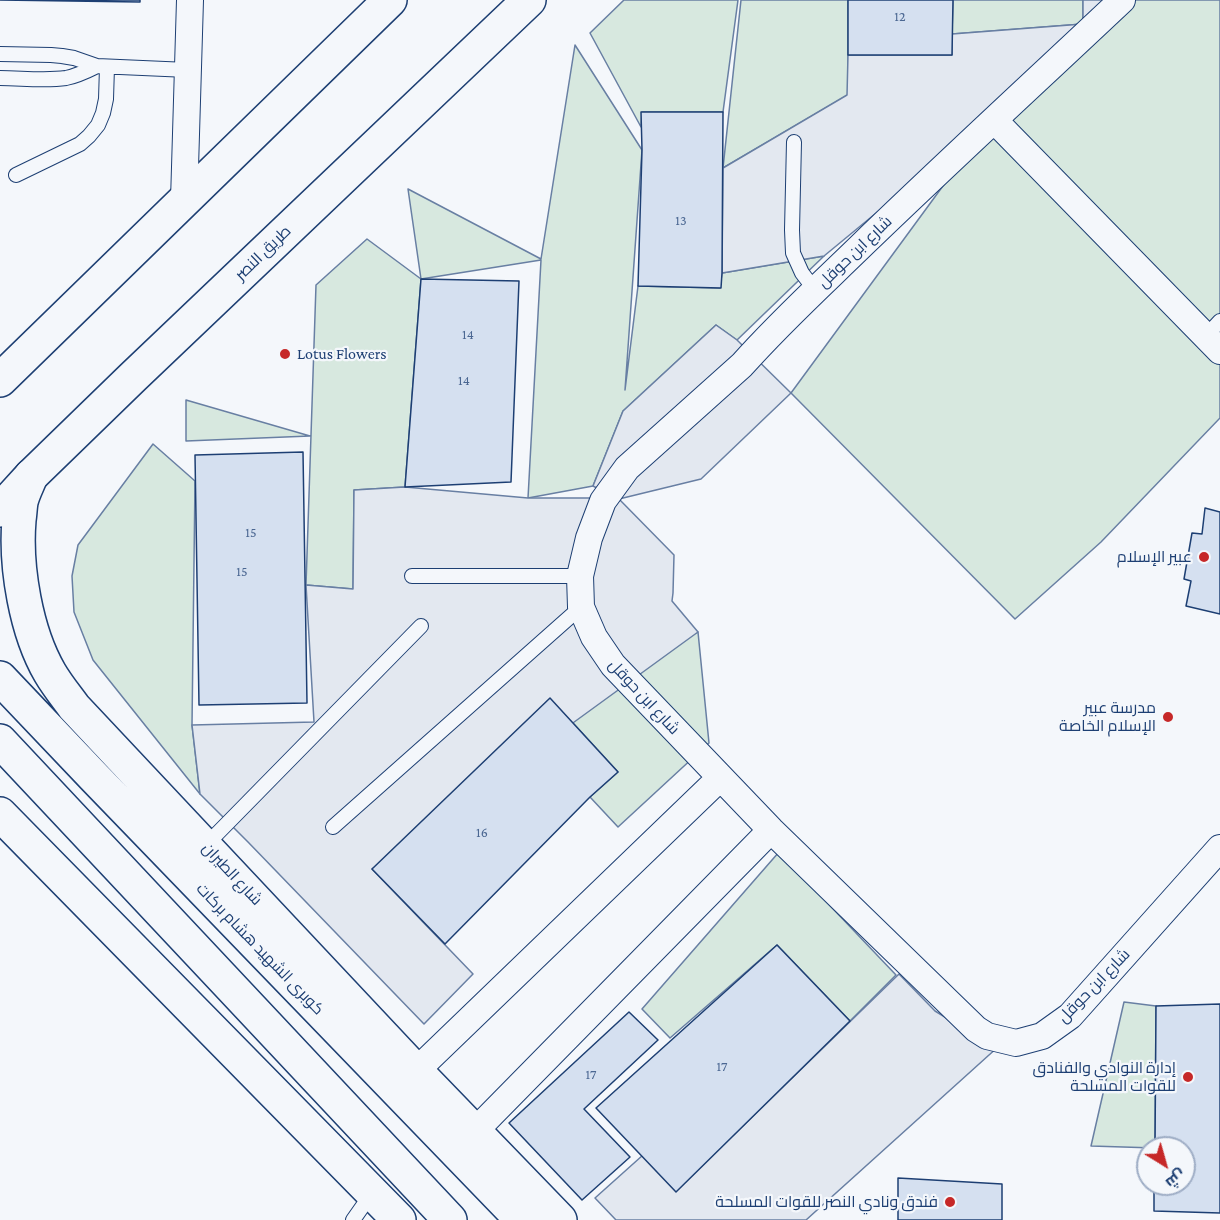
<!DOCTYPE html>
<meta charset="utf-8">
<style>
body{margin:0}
#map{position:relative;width:1220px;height:1220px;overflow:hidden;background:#f4f7fb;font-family:"Crimson Pro",Cairo,serif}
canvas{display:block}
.north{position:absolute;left:1136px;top:1136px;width:60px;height:60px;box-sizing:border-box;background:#f4f7fb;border:2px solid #9eadc5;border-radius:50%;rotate:143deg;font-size:16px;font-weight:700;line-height:24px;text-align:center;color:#1d3f73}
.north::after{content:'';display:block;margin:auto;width:21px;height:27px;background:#c62828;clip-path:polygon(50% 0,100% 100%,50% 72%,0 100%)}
</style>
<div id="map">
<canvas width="1220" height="1220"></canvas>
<div class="north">ش</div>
</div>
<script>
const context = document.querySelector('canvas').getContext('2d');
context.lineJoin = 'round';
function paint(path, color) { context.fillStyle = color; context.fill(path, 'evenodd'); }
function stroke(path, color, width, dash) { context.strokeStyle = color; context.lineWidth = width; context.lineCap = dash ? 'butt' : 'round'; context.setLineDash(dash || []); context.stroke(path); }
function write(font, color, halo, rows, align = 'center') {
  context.font = font + ' "Crimson Pro",Cairo,serif'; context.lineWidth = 4.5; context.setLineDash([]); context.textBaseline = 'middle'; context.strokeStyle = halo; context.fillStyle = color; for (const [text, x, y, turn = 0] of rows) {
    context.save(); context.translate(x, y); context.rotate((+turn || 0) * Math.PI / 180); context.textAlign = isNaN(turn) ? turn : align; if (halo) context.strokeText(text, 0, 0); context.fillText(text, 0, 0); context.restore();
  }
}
const green = new Path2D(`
 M 624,0 L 738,0 L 723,112 L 642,112 L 641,127 L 590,33 Z
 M 741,0 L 848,0 L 848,95 L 723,168 Z
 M 953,0 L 1083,0 L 1083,23 L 1106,0 L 1220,0 L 1220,418 L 1101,542 L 1015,619 L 791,393 L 995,115 L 1082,24 L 952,34 Z
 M 575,45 L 642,150 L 625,390 L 638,286 L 720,288 L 722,273 L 824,256 L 737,340 L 716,325 L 623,411 L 593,486 L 528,498 L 541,260 L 421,279 L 405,487 L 354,490 L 353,589 L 306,585 L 316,285 L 367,239 L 421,279 L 408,189 L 541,259 Z
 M 186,400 L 310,436 L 186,441 Z
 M 153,444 L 195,481 L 192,725 L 200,794 L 93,660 L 74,612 L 72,576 L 78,545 Z
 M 698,632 L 709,743 L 618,827 L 590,797 L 618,772 L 550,698 Z
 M 779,852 L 896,975 L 850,1021 L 777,945 L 670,1038 L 642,1009 Z
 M 1124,1002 L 1156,1006 L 1155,1148 L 1091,1146 Z`);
paint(green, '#d7e8df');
stroke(green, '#687fa3', 1.5);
const parking = new Path2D(`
 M 1083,0 L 1106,0 L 995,115 L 824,256 L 722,273 L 723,168 L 847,95 L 848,55 L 952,55 L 952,34 L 1083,24 Z
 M 716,325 L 737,340 L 791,393 L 701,479 L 619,499 L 674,555 L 673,593 L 672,601 L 698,632 L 372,869 L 473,974 L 424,1024 L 248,842 L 200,794 L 192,725 L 314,722 L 306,585 L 353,589 L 354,490 L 405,487 L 528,498 L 616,498 L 593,486 L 623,411 Z
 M 899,974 L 935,1011 L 963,1028 L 999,1046 L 806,1220 L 616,1220 L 595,1198 L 643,1155 L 676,1191 Z`);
paint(parking, '#e3e8f0');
stroke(parking, '#687fa3', 1.5);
const building = new Path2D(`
 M 0,0 L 140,0 L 140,2 Z
 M 848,0 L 953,0 L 952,55 L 848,55 Z
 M 641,112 L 723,112 L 722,273 L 721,288 L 638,286 L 642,150 Z
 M 421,279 L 519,281 L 511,482 L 405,487 Z
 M 303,452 L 307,703 L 199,705 L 195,455 Z
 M 1205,508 L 1220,512 L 1220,614 L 1186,606 L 1191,581 L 1184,579 L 1192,533 L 1202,534 Z
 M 550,698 L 618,772 L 590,797 L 445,944 L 372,869 Z
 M 777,945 L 850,1021 L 676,1192 L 596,1108 Z
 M 1220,1004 L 1220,1213 L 1154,1211 L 1154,1184 L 1184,1184 L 1184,1148 L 1155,1148 L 1156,1006 Z
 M 629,1012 L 658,1040 L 584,1109 L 630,1157 L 582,1200 L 509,1123 Z
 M 898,1178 L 1002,1184 L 1002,1220 L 898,1220 Z`);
paint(building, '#d5e0f0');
stroke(building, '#1d3f73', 1.5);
const service = new Path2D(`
 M 0,54 L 51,55 L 62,56 L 74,58 L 97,66 L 188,70
 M 0,78 C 21,78 45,81 66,78 C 77,76 87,71 97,66
 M 794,142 L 792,230 L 793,253 L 802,273 L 815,290
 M 16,175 L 80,144 L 89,136 L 98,125 L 103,113 L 106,99 L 107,67
 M 1206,336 L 1220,321
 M 412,576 L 580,576
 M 333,827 L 581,607
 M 206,845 L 421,626
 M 353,1220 L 372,1193`);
const minor = new Path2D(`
 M 1122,0 C 1036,81 949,161 864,243 C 823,283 780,322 742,365 L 627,468 L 603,501 L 589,538 L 580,576 L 581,607 L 594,637 L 613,665 L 771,830 L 976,1029 L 987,1036 L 1016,1043 L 1042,1036 L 1070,1016 L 1220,848
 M 994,120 L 1220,351
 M 184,201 L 190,0
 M 416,1071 L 720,778
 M 475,1131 L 771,830`);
const secondary = new Path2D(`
 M 31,476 C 28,484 23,493 21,502 C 20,508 20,514 19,520 C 15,567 26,632 50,673 C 57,685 66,696 74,707 L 416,1071 L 560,1220
 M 0,678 L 95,778 L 522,1220
 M 0,741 L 450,1220
 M 0,814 L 399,1220`);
const trunk = new Path2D(`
 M 0,380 L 390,0
 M 0,510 L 31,476 L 133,377 L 529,0`);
stroke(service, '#1d3f73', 16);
stroke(minor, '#1d3f73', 28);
stroke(secondary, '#1d3f73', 36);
stroke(trunk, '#1d3f73', 36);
stroke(service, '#f4f7fb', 14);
stroke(minor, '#f4f7fb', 26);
stroke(secondary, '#f4f7fb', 33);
stroke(trunk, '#f4f7fb', 33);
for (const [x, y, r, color] of [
 [285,354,6,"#c62828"],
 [1204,557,6,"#c62828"],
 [1168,717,6,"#c62828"],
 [1188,1077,6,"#c62828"],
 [950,1202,6,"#c62828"]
]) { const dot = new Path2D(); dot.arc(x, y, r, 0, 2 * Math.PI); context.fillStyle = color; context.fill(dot); stroke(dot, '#f4f7fb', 2); }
write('14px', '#4b6792', null, [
 ["12",900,17],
 ["13",681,221],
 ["14",468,335],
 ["14",464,381],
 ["15",251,533],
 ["15",242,572],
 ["16",482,833],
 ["17",722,1067],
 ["17",591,1075]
]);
write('16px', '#1d3f73', '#f4f7fb', [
 ["شارع ابن حوقل",855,252,-44],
 ["طريق النصر",263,253,-44],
 ["شارع ابن حوقل",644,697,47],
 ["شارع الطيران",232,874,47],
 ["كوبرى الشهيد هشام بركات",260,949,46],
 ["شارع ابن حوقل",1094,986,-46]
]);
write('16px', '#1d3f73', '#f4f7fb', [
 ["Lotus Flowers",297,354,"left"],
 ["عبير الإسلام",1192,557],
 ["مدرسة عبير",1156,708],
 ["الإسلام الخاصة",1156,726],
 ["إدارة النوادي والفنادق",1176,1068],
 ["للقوات المسلحة",1176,1086],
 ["فندق ونادي النصر للقوات المسلحة",938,1202]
], 'right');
</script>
